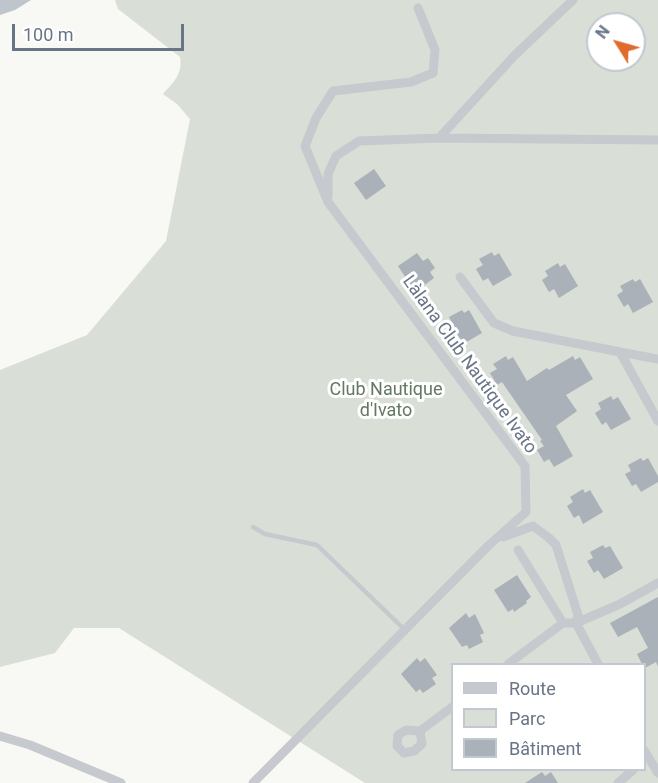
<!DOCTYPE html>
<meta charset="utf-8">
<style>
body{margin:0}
#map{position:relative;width:658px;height:783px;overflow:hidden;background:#f8f8f5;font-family:Roboto,sans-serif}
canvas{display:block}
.legend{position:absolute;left:451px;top:663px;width:195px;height:108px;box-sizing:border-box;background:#fff;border:2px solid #c2c8cf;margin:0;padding:8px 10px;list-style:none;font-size:18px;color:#677586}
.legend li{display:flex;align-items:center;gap:12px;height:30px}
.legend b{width:30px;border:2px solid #c2c8cf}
.north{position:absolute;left:586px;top:12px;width:60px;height:60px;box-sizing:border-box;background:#fff;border:2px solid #c2c8cf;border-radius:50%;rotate:307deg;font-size:16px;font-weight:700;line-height:24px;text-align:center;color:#677586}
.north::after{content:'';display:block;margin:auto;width:21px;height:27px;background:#e16b2c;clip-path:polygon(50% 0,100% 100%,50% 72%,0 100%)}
.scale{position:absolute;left:12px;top:24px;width:172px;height:27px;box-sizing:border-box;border:3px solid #677586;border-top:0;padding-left:8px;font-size:18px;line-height:21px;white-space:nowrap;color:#677586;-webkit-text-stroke:4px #fff;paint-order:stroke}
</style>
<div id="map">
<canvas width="658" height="783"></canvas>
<ul class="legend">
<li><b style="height:8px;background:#c6c9cd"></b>Route</li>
<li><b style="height:16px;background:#d9dfd6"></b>Parc</li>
<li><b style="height:16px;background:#aab1b8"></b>Bâtiment</li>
</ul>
<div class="north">N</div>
<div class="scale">100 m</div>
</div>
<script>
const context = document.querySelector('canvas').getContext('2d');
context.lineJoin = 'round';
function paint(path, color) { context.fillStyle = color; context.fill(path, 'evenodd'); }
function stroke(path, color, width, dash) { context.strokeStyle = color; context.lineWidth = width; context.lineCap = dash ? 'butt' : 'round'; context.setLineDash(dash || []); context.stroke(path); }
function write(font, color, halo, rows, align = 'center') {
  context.font = font + ' Roboto,sans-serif'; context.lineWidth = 6; context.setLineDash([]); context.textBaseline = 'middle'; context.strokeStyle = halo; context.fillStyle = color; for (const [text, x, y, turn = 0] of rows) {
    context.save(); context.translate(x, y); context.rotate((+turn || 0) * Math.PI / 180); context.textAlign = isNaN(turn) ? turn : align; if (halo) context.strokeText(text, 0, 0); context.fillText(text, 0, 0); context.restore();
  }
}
paint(new Path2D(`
 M 115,0 L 658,0 L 658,783 L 365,783 L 119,628 L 74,628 L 55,653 L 0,667 L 0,370 L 87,335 L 166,241 L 190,119 L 177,104 L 163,94 C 174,82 183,73 180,57 L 118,9 ZM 598,24 L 634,24 L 634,60 L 598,60 ZM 452,664 L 644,664 L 644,770 L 452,770 Z`), '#d9dfd6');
paint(new Path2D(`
 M 0,0 L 31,0 L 15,10 L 0,15 Z`), '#bec6cc');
paint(new Path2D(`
 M 374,169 L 386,186 L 366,200 L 354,183 Z
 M 492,252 L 494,256 L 499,253 L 512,275 L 493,286 L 488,278 L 483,281 L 476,269 L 483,265 L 479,259 Z
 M 417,253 L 423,261 L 428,258 L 435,268 L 430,272 L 434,278 L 422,287 L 420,284 L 413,289 L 398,266 Z
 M 558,263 L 560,267 L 565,264 L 578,286 L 559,298 L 554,289 L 549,292 L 542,280 L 548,276 L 545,271 Z
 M 633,279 L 635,282 L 640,279 L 653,302 L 633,313 L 628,304 L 624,307 L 617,295 L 623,291 L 620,286 Z
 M 462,310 L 464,313 L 469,310 L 482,333 L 463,344 L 458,335 L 453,338 L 446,326 L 452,323 L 449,317 Z
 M 506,356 L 508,360 L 513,357 L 527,381 L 547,368 L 549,370 L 573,356 L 575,360 L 580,357 L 593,379 L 566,395 L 577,411 L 556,426 L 573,456 L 554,467 L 549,459 L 544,462 L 537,450 L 544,446 L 540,441 L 542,440 L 502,382 L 497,385 L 490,373 L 497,369 L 493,364 Z
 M 611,396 L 613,400 L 618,397 L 631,419 L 611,430 L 606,422 L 602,425 L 595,413 L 601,409 L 598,403 Z
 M 641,458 L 643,461 L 648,458 L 658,476 L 658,482 L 641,492 L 636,484 L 632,486 L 625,474 L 631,471 L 628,465 Z
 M 583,489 L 585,493 L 590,490 L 603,512 L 583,524 L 579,515 L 574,518 L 567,506 L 573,502 L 570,497 Z
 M 603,545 L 605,548 L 610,546 L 623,568 L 604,579 L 598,570 L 594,573 L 587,561 L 593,558 L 590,552 Z
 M 517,575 L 531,597 L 526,601 L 527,603 L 514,612 L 513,609 L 508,612 L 494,590 Z
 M 658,597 L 658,667 L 656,662 L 645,668 L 645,664 L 642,664 L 637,654 L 648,648 L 637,627 L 618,637 L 610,623 Z
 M 466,613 L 469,618 L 475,614 L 484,633 L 480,635 L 483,642 L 469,649 L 467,645 L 462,647 L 449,628 Z
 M 417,658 L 420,662 L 425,658 L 437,675 L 432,678 L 436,684 L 423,693 L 420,689 L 416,692 L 401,674 Z
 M 542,772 L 545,776 L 551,772 L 558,783 L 525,783 Z`), '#aab1b8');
stroke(new Path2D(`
 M 253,527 L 265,534 L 317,545 L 405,630`), '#c6c9cd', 4.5);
stroke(new Path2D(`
 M 439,138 L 515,55 L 573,0
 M 328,197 L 328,174 L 336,156 L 359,141 L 439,138 L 658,140
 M 460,277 L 494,323 L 513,331 L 620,352 L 658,421
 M 620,352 L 658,359
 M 503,537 L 533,526 L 549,538 L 556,545 L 578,615 L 576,623 L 618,605 L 658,583
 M 518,550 L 563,623 L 576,623 L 598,664
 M 508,664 L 563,623
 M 420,731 L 422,744 L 414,751 L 404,753 L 397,746 L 398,735 L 406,730 L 420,731 L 452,707
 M 0,736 L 30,745 L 121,783
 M 644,750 L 658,773
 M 253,783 L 488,546 L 526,512 L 525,466 L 328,202 L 305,146 L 316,118 L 333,91 L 411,82 L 433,73 L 435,50 L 418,8
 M 618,783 L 633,770`), '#c6c9cd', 9);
write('18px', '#677586', '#fff', [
 ["Làlana Club Nautique Ivato",469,365,54]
]);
write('18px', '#647862', '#fff', [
 ["Club Nautique",386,390],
 ["d'Ivato",386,411]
]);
</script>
